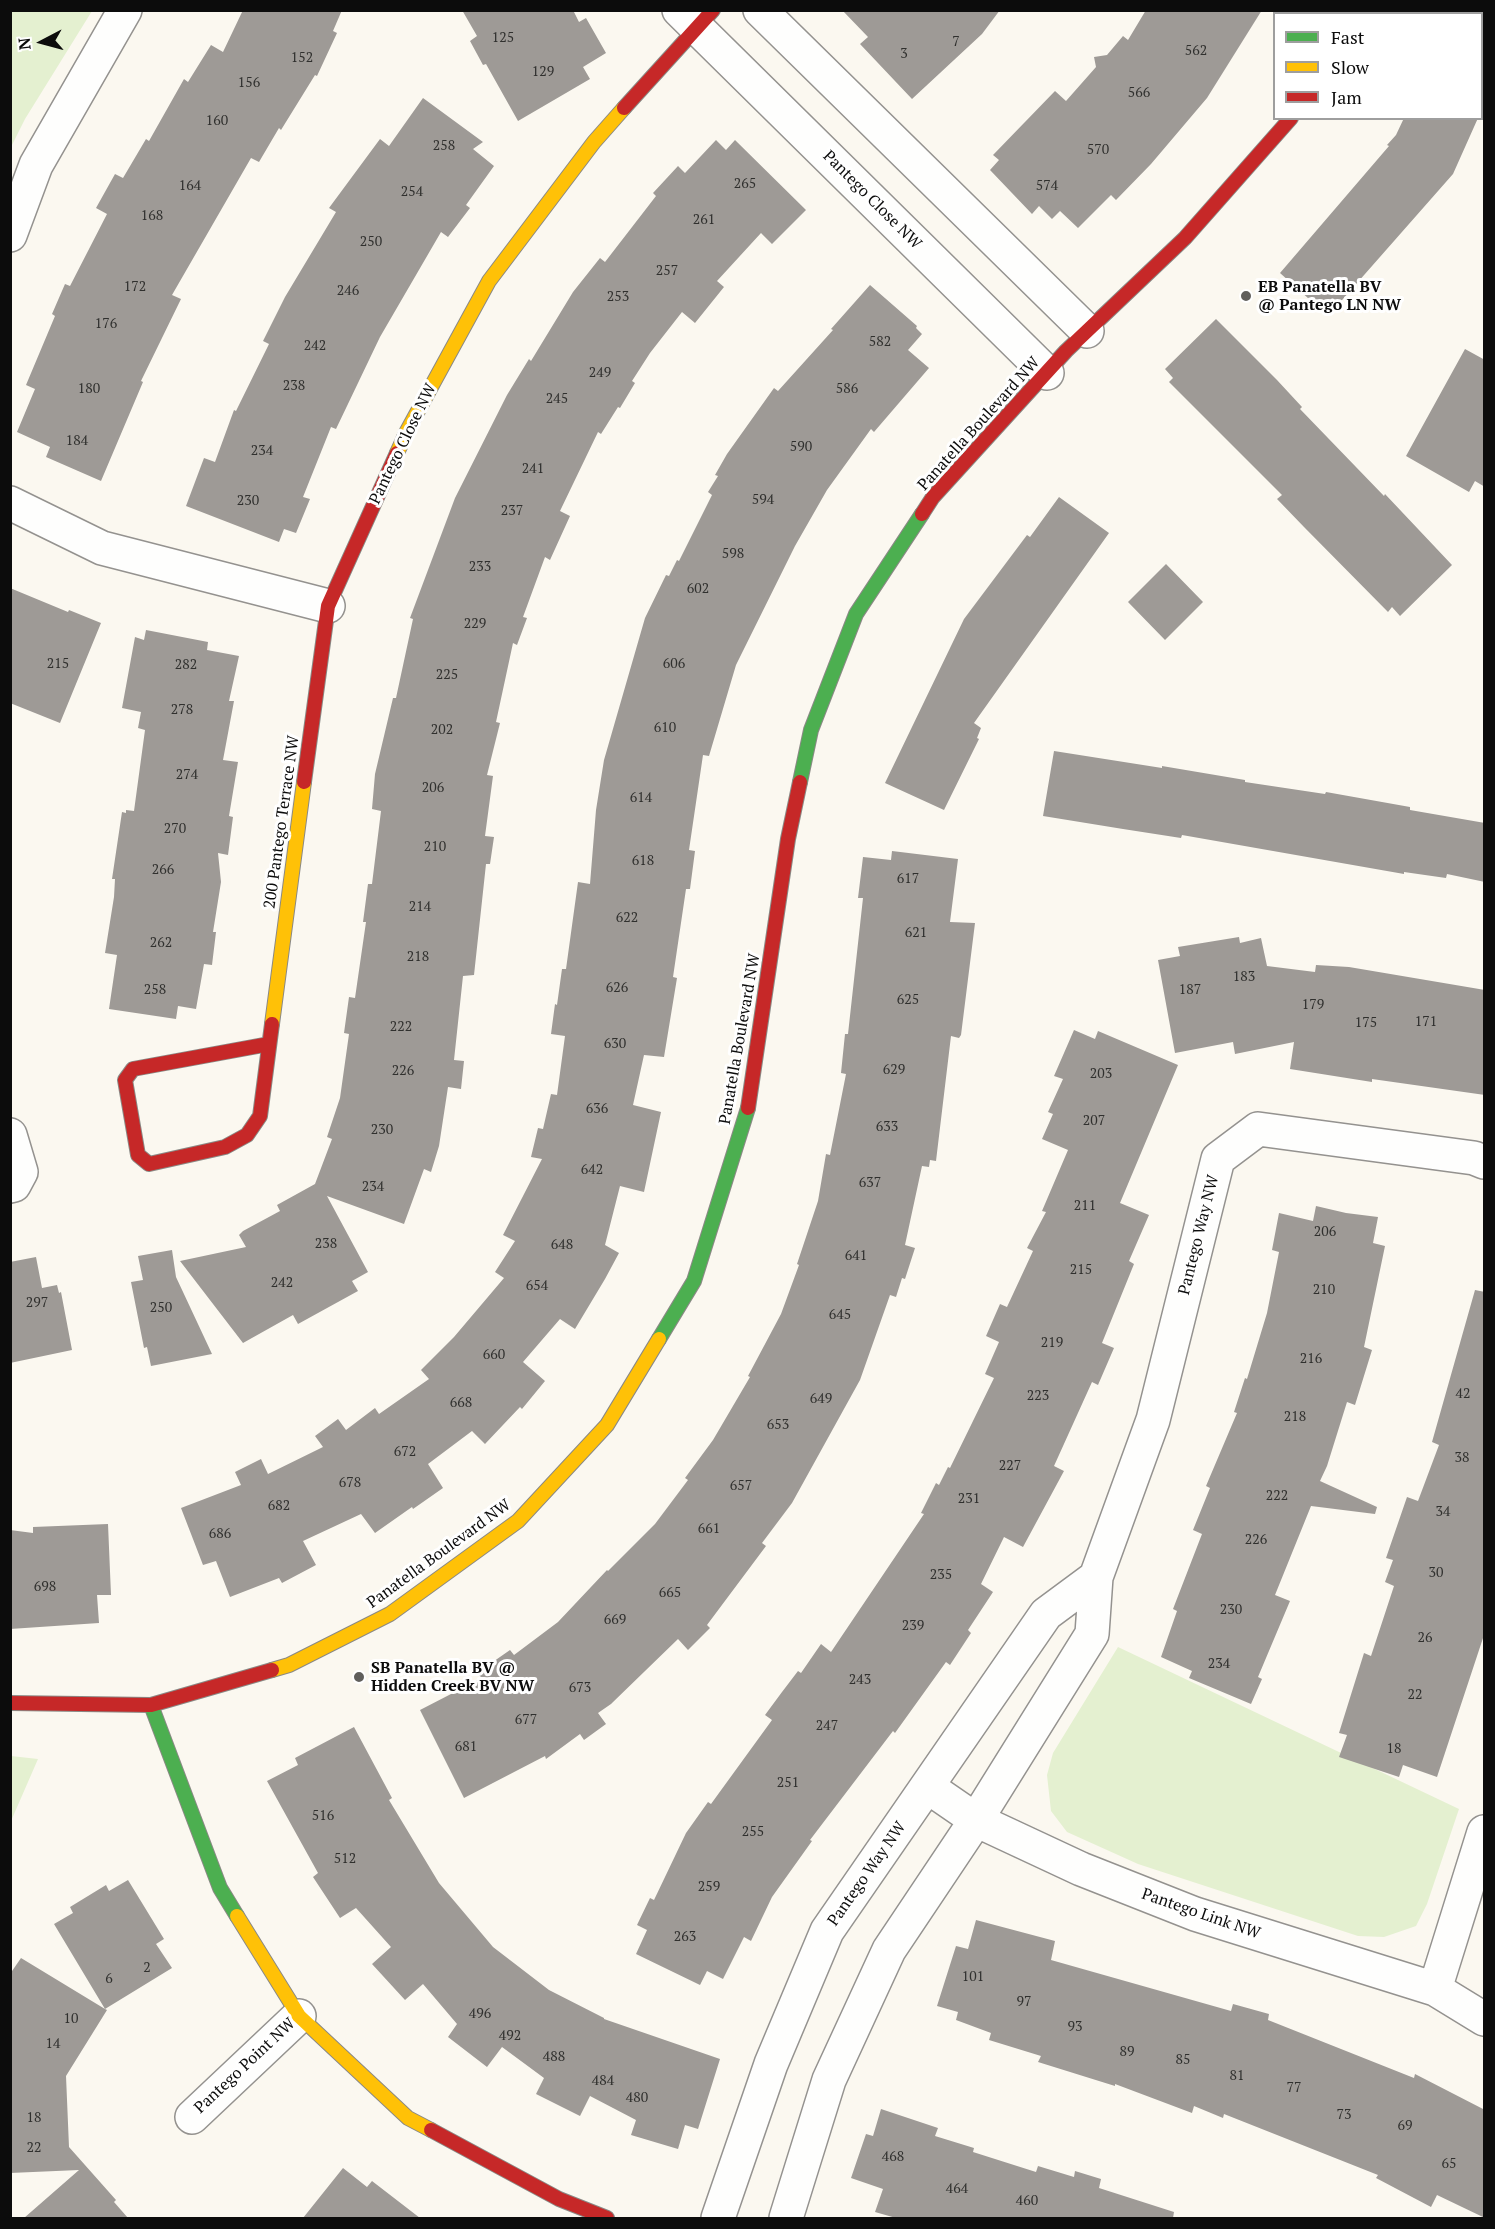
<!DOCTYPE html>
<style>
body{margin:0}
#map{position:relative;width:1495px;height:2229px;overflow:hidden;background:#fbf8f0;font-family:"PT Serif",serif}
canvas{display:block}
.frame{position:absolute;inset:0;border:12px solid #0c0c0c;pointer-events:none}
.legend{position:absolute;left:1273px;top:12px;width:210px;height:108px;box-sizing:border-box;background:#fff;border:2px solid #9e9e9e;margin:0;padding:8px 10px;list-style:none;font-size:18px;color:#0c0c0c}
.legend li{display:flex;align-items:center;gap:12px;height:30px}
.legend b{width:30px;border:2px solid #9e9e9e}
.north{position:absolute;left:12px;top:12px;width:60px;height:60px;-webkit-text-stroke:4px #fff;paint-order:stroke;rotate:264deg;font-size:16px;font-weight:700;line-height:24px;text-align:center;color:#0c0c0c}
.north::after{content:'';display:block;margin:auto;width:21px;height:27px;background:#0c0c0c;clip-path:polygon(50% 0,100% 100%,50% 72%,0 100%)}
</style>
<div id="map">
<canvas width="1495" height="2229"></canvas>
<div class="frame"></div>
<ul class="legend">
<li><b style="height:8px;background:#4caf50"></b>Fast</li>
<li><b style="height:8px;background:#ffc107"></b>Slow</li>
<li><b style="height:8px;background:#c62828"></b>Jam</li>
</ul>
<div class="north">N</div>
</div>
<script>
const context = document.querySelector('canvas').getContext('2d');
context.lineJoin = 'round';
function paint(path, color) { context.fillStyle = color; context.fill(path, 'evenodd'); }
function stroke(path, color, width, dash) { context.strokeStyle = color; context.lineWidth = width; context.lineCap = dash ? 'butt' : 'round'; context.setLineDash(dash || []); context.stroke(path); }
function write(font, color, halo, rows, align = 'center') {
  context.font = font + ' "PT Serif",serif'; context.lineWidth = 6; context.setLineDash([]); context.textBaseline = 'middle'; context.strokeStyle = halo; context.fillStyle = color; for (const [text, x, y, turn = 0] of rows) {
    context.save(); context.translate(x, y); context.rotate((+turn || 0) * Math.PI / 180); context.textAlign = isNaN(turn) ? turn : align; if (halo) context.strokeText(text, 0, 0); context.fillText(text, 0, 0); context.restore();
  }
}
paint(new Path2D(`
 M 11,10 L 92,11 L 25,119 L 11,147 Z
 M 1118,1647 L 1459,1809 L 1427,1904 L 1416,1926 L 1384,1937 L 1358,1936 L 1138,1864 L 1067,1832 L 1051,1811 L 1047,1775 L 1053,1753 Z
 M 11,1756 L 38,1759 L 11,1821 L 10,1756 Z`), '#e4f0d0');
paint(new Path2D(`
 M 243,10 L 342,10 L 333,31 L 337,33 L 317,76 L 315,75 L 281,130 L 279,128 L 259,162 L 251,158 L 172,295 L 181,299 L 141,381 L 143,382 L 101,481 L 46,457 L 50,447 L 17,432 L 35,389 L 26,385 L 55,316 L 52,314 L 65,284 L 70,286 L 107,214 L 96,208 L 115,174 L 123,178 L 146,139 L 149,141 L 184,79 L 188,82 L 211,45 L 223,52 Z
 M 462,10 L 573,10 L 579,22 L 586,18 L 606,53 L 583,67 L 590,79 L 518,121 L 486,64 L 483,65 L 470,41 L 477,36 Z
 M 842,10 L 1000,10 L 982,34 L 912,99 L 860,44 L 868,37 Z
 M 1146,10 L 1262,10 L 1207,98 L 1151,164 L 1116,200 L 1111,195 L 1078,228 L 1060,211 L 1052,219 L 1039,206 L 1032,214 L 990,170 L 999,160 L 993,155 L 1055,91 L 1066,101 L 1096,67 L 1094,57 L 1107,55 L 1123,36 L 1128,40 Z
 M 423,98 L 483,142 L 473,149 L 494,166 L 466,205 L 470,208 L 448,237 L 441,232 L 380,337 L 336,429 L 331,427 L 303,497 L 310,499 L 296,533 L 284,529 L 279,542 L 186,506 L 204,458 L 215,462 L 234,410 L 236,411 L 269,344 L 263,341 L 285,297 L 336,212 L 329,208 L 380,139 L 389,146 Z
 M 1404,118 L 1478,118 L 1453,174 L 1328,316 L 1280,273 L 1389,146 L 1387,145 L 1396,135 Z
 M 716,140 L 726,150 L 735,140 L 806,210 L 772,244 L 761,233 L 717,281 L 724,287 L 695,323 L 682,312 L 650,353 L 632,381 L 635,383 L 620,408 L 618,407 L 601,434 L 598,432 L 560,511 L 570,516 L 550,560 L 545,557 L 523,617 L 527,618 L 517,645 L 513,643 L 496,722 L 500,723 L 487,775 L 493,776 L 485,836 L 494,837 L 490,864 L 486,864 L 474,975 L 463,976 L 454,1060 L 464,1061 L 461,1089 L 448,1087 L 439,1146 L 431,1172 L 424,1169 L 404,1224 L 327,1196 L 368,1272 L 352,1281 L 358,1291 L 298,1324 L 293,1315 L 243,1343 L 180,1261 L 246,1247 L 239,1235 L 243,1231 L 280,1211 L 277,1205 L 315,1184 L 332,1139 L 327,1137 L 340,1098 L 349,1034 L 344,1033 L 349,997 L 355,998 L 366,922 L 363,922 L 368,884 L 372,884 L 381,811 L 372,809 L 375,774 L 393,698 L 396,698 L 413,619 L 410,618 L 455,498 L 507,395 L 529,359 L 531,361 L 573,292 L 600,258 L 605,262 L 656,196 L 653,193 L 678,166 L 685,173 Z
 M 870,285 L 917,326 L 916,328 L 922,334 L 908,350 L 929,368 L 874,432 L 871,429 L 827,490 L 795,546 L 736,665 L 709,756 L 703,755 L 689,850 L 695,851 L 690,889 L 686,889 L 673,977 L 677,978 L 664,1057 L 644,1055 L 633,1105 L 661,1112 L 644,1192 L 620,1186 L 605,1245 L 619,1253 L 605,1279 L 575,1329 L 560,1319 L 523,1362 L 545,1381 L 522,1409 L 520,1407 L 485,1444 L 472,1431 L 428,1464 L 443,1488 L 413,1509 L 412,1507 L 375,1533 L 361,1514 L 303,1541 L 316,1565 L 282,1583 L 279,1578 L 230,1597 L 216,1561 L 203,1565 L 181,1508 L 241,1485 L 235,1472 L 261,1459 L 268,1474 L 323,1447 L 315,1436 L 338,1419 L 346,1430 L 375,1408 L 379,1414 L 429,1379 L 421,1370 L 454,1337 L 504,1278 L 495,1272 L 515,1241 L 503,1235 L 542,1159 L 531,1157 L 538,1128 L 543,1129 L 551,1094 L 557,1095 L 565,1036 L 551,1034 L 555,1004 L 557,1005 L 562,969 L 566,969 L 578,882 L 590,884 L 596,810 L 604,760 L 645,618 L 666,575 L 669,576 L 677,560 L 679,561 L 712,495 L 708,492 L 718,476 L 715,475 L 727,454 L 774,388 L 778,391 L 833,330 L 831,329 Z
 M 1216,319 L 1277,380 L 1302,407 L 1300,409 L 1384,496 L 1385,494 L 1452,565 L 1400,616 L 1392,607 L 1388,612 L 1304,527 L 1277,499 L 1282,495 L 1169,382 L 1173,378 L 1165,369 Z
 M 1465,349 L 1485,360 L 1485,487 L 1475,481 L 1469,492 L 1406,456 Z
 M 1059,497 L 1109,533 L 974,723 L 981,728 L 977,738 L 979,739 L 944,810 L 885,783 L 964,619 L 1027,535 L 1030,537 Z
 M 1166,564 L 1203,602 L 1165,640 L 1128,602 Z
 M 10,588 L 68,612 L 69,610 L 101,623 L 60,723 L 10,703 Z
 M 146,630 L 208,642 L 207,650 L 239,656 L 229,701 L 234,701 L 223,760 L 238,762 L 229,816 L 233,817 L 228,855 L 218,853 L 221,882 L 213,932 L 216,932 L 212,965 L 204,964 L 196,1009 L 178,1006 L 176,1019 L 109,1009 L 117,955 L 105,953 L 114,897 L 115,879 L 112,879 L 122,812 L 126,813 L 126,810 L 134,811 L 145,730 L 138,728 L 141,712 L 122,708 L 135,637 L 144,640 Z
 M 1054,751 L 1162,768 L 1162,766 L 1245,780 L 1245,782 L 1325,794 L 1326,792 L 1410,807 L 1410,810 L 1485,823 L 1485,882 L 1447,874 L 1446,878 L 1404,872 L 1404,874 L 1182,835 L 1181,838 L 1123,829 L 1043,816 Z
 M 892,851 L 958,859 L 950,922 L 975,923 L 961,1035 L 959,1038 L 951,1036 L 936,1161 L 930,1160 L 929,1167 L 922,1166 L 905,1245 L 915,1248 L 905,1279 L 902,1278 L 896,1297 L 890,1295 L 860,1380 L 792,1503 L 762,1543 L 766,1546 L 707,1625 L 710,1628 L 688,1650 L 678,1639 L 611,1704 L 598,1713 L 606,1724 L 584,1740 L 580,1734 L 546,1759 L 545,1756 L 464,1798 L 420,1710 L 482,1678 L 477,1673 L 510,1650 L 514,1655 L 558,1622 L 607,1570 L 608,1571 L 655,1524 L 688,1480 L 685,1478 L 713,1440 L 750,1377 L 748,1376 L 781,1314 L 799,1265 L 797,1264 L 818,1201 L 826,1154 L 830,1155 L 846,1074 L 841,1073 L 845,1034 L 848,1034 L 863,898 L 858,898 L 863,857 L 891,860 Z
 M 1239,937 L 1240,943 L 1261,938 L 1267,966 L 1315,972 L 1316,965 L 1349,967 L 1485,990 L 1485,1095 L 1372,1079 L 1372,1082 L 1290,1069 L 1294,1042 L 1235,1054 L 1233,1042 L 1175,1053 L 1158,960 L 1180,956 L 1178,947 Z
 M 1074,1030 L 1095,1039 L 1098,1031 L 1178,1065 L 1120,1203 L 1149,1215 L 1129,1261 L 1134,1264 L 1102,1343 L 1114,1348 L 1098,1385 L 1092,1382 L 1054,1466 L 1064,1471 L 1023,1547 L 1004,1537 L 981,1584 L 993,1592 L 968,1630 L 971,1633 L 950,1665 L 946,1662 L 895,1733 L 893,1731 L 810,1840 L 812,1841 L 772,1897 L 751,1941 L 744,1937 L 723,1979 L 707,1971 L 700,1985 L 636,1954 L 647,1930 L 637,1925 L 650,1898 L 654,1900 L 686,1833 L 708,1802 L 711,1804 L 772,1720 L 765,1715 L 782,1692 L 798,1671 L 801,1673 L 821,1644 L 831,1652 L 924,1514 L 921,1513 L 936,1483 L 939,1485 L 948,1467 L 950,1468 L 994,1378 L 985,1374 L 999,1342 L 986,1336 L 1000,1304 L 1007,1307 L 1033,1251 L 1027,1248 L 1046,1212 L 1042,1211 L 1068,1150 L 1042,1139 L 1053,1114 L 1048,1112 L 1063,1079 L 1054,1076 Z
 M 1316,1206 L 1346,1213 L 1378,1217 L 1373,1243 L 1385,1246 L 1364,1347 L 1372,1350 L 1355,1405 L 1347,1402 L 1327,1466 L 1320,1481 L 1377,1507 L 1375,1514 L 1311,1506 L 1275,1595 L 1290,1601 L 1258,1677 L 1262,1679 L 1251,1704 L 1189,1678 L 1192,1671 L 1161,1657 L 1177,1611 L 1173,1609 L 1202,1534 L 1193,1530 L 1210,1488 L 1206,1486 L 1237,1413 L 1234,1412 L 1245,1378 L 1247,1379 L 1267,1313 L 1279,1252 L 1272,1250 L 1279,1213 L 1313,1221 Z
 M 172,1250 L 176,1277 L 212,1354 L 151,1366 L 147,1347 L 144,1348 L 131,1282 L 143,1280 L 138,1256 Z
 M 36,1257 L 42,1288 L 57,1285 L 59,1293 L 61,1292 L 72,1350 L 10,1363 L 10,1262 Z
 M 1475,1290 L 1485,1292 L 1485,1632 L 1437,1777 L 1403,1765 L 1399,1777 L 1339,1757 L 1347,1735 L 1339,1733 L 1364,1653 L 1371,1656 L 1394,1586 L 1385,1582 L 1393,1560 L 1386,1558 L 1407,1497 L 1418,1501 L 1439,1445 L 1432,1442 Z
 M 108,1524 L 111,1595 L 97,1595 L 99,1623 L 10,1629 L 10,1530 L 33,1533 L 33,1527 Z
 M 354,1727 L 392,1798 L 389,1800 L 439,1883 L 493,1947 L 549,1990 L 604,2018 L 604,2019 L 720,2059 L 698,2129 L 685,2125 L 678,2149 L 631,2135 L 636,2120 L 590,2096 L 580,2116 L 536,2094 L 544,2078 L 502,2047 L 487,2067 L 448,2037 L 457,2024 L 423,1984 L 405,2000 L 372,1964 L 391,1947 L 356,1908 L 340,1918 L 313,1877 L 318,1873 L 267,1781 L 298,1765 L 295,1758 Z
 M 128,1880 L 164,1939 L 156,1944 L 172,1968 L 105,2009 L 107,2010 L 66,2076 L 69,2147 L 116,2200 L 114,2202 L 128,2218 L 24,2218 L 79,2170 L 10,2173 L 10,1974 L 21,1958 L 105,2009 L 54,1924 L 73,1913 L 70,1907 L 106,1885 L 109,1891 Z
 M 976,1920 L 1055,1941 L 1051,1960 L 1231,2011 L 1233,2004 L 1269,2014 L 1268,2020 L 1414,2078 L 1415,2074 L 1485,2110 L 1485,2218 L 1437,2195 L 1431,2207 L 1376,2178 L 1378,2175 L 1224,2114 L 1223,2118 L 1194,2106 L 1192,2113 L 1115,2084 L 1115,2086 L 1038,2062 L 1041,2056 L 989,2040 L 991,2033 L 956,2020 L 958,2012 L 937,2006 L 956,1946 L 968,1949 Z
 M 881,2109 L 938,2128 L 935,2136 L 974,2148 L 973,2152 L 1036,2172 L 1038,2166 L 1074,2177 L 1075,2171 L 1101,2179 L 1099,2188 L 1174,2212 L 1173,2218 L 896,2218 L 875,2212 L 883,2189 L 851,2178 L 866,2134 L 873,2136 Z
 M 343,2168 L 367,2187 L 372,2181 L 420,2218 L 303,2218 Z`), '#9e9a96');
const street = new Path2D(`
 M 679,10 L 1047,373
 M 760,10 L 1087,331
 M 10,235 L 36,165 L 125,10
 M 10,503 L 102,548 L 328,606
 M 10,1135 L 21,1172 L 14,1185 L 10,1186
 M 928,1787 L 976,1820 L 1081,1869 L 1195,1914 L 1435,1989 L 1484,2019
 M 1435,1989 L 1484,1832
 M 192,2117 L 299,2016
 M 718,2218 L 771,2064 L 827,1931 L 1046,1614 L 1096,1577
 M 786,2218 L 829,2080 L 889,1950 L 976,1820 L 1092,1634 L 1096,1577 L 1153,1420 L 1218,1159 L 1258,1129 L 1474,1158 L 1484,1162`);
const fast = new Path2D(`
 M 800,782 L 811,730 L 856,614 L 922,514
 M 659,1339 L 694,1281 L 748,1108
 M 151,1705 L 220,1888 L 237,1916`);
const slow = new Path2D(`
 M 1354,14 L 1355,10
 M 397,453 L 407,431 L 489,281 L 594,142 L 624,108
 M 272,1024 L 304,782
 M 272,1670 L 289,1665 L 390,1614 L 518,1521 L 607,1425 L 659,1339
 M 237,1916 L 299,2016 L 408,2118 L 431,2130`);
const jam = new Path2D(`
 M 624,108 L 713,10
 M 922,514 L 933,497 L 1066,351 L 1185,238 L 1291,118
 M 304,782 L 328,606 L 397,453
 M 269,1044 L 133,1069 L 125,1080 L 138,1155 L 149,1164 L 225,1147 L 247,1135 L 260,1116 L 272,1024
 M 748,1108 L 788,839 L 800,782
 M 10,1703 L 151,1705 L 272,1670
 M 431,2130 L 559,2199 L 607,2218`);
stroke(street, '#94928f', 36);
stroke(fast, '#8a8985', 16);
stroke(slow, '#8a8985', 16);
stroke(jam, '#8a8985', 16);
stroke(street, '#fefefd', 33);
stroke(fast, '#4caf50', 14);
stroke(slow, '#ffc107', 14);
stroke(jam, '#c62828', 14);
for (const [x, y, r, color] of [
 [1246,296,6,"#605f5c"],
 [359,1677,6,"#605f5c"]
]) { const dot = new Path2D(); dot.arc(x, y, r, 0, 2 * Math.PI); context.fillStyle = color; context.fill(dot); stroke(dot, '#fff', 2); }
write('14px', '#30302e', null, [
 ["125",503,38],
 ["7",956,42],
 ["562",1196,51],
 ["3",904,54],
 ["152",302,58],
 ["129",543,72],
 ["156",249,83],
 ["566",1139,93],
 ["160",217,121],
 ["258",444,146],
 ["570",1098,150],
 ["265",745,184],
 ["164",190,186],
 ["574",1047,186],
 ["254",412,192],
 ["168",152,216],
 ["261",704,220],
 ["250",371,242],
 ["257",667,271],
 ["172",135,287],
 ["246",348,291],
 ["253",618,297],
 ["176",106,324],
 ["582",880,342],
 ["242",315,346],
 ["249",600,373],
 ["238",294,386],
 ["180",89,389],
 ["586",847,389],
 ["245",557,399],
 ["184",77,441],
 ["590",801,447],
 ["234",262,451],
 ["241",533,469],
 ["594",763,500],
 ["230",248,501],
 ["237",512,511],
 ["598",733,554],
 ["233",480,567],
 ["602",698,589],
 ["229",475,624],
 ["215",58,664],
 ["606",674,664],
 ["282",186,665],
 ["225",447,675],
 ["278",182,710],
 ["610",665,728],
 ["202",442,730],
 ["274",187,775],
 ["206",433,788],
 ["614",641,798],
 ["270",175,829],
 ["210",435,847],
 ["618",643,861],
 ["266",163,870],
 ["617",908,879],
 ["214",420,907],
 ["622",627,918],
 ["621",916,933],
 ["262",161,943],
 ["218",418,957],
 ["183",1244,977],
 ["626",617,988],
 ["258",155,990],
 ["187",1190,990],
 ["625",908,1000],
 ["179",1313,1005],
 ["171",1426,1022],
 ["175",1366,1023],
 ["222",401,1027],
 ["630",615,1044],
 ["629",894,1070],
 ["226",403,1071],
 ["203",1101,1074],
 ["636",597,1109],
 ["207",1094,1121],
 ["633",887,1127],
 ["230",382,1130],
 ["642",592,1170],
 ["637",870,1183],
 ["234",373,1187],
 ["211",1085,1206],
 ["206",1325,1232],
 ["238",326,1244],
 ["648",562,1245],
 ["641",856,1256],
 ["215",1081,1270],
 ["242",282,1283],
 ["654",537,1286],
 ["210",1324,1290],
 ["297",37,1303],
 ["250",161,1308],
 ["645",840,1315],
 ["219",1052,1343],
 ["660",494,1355],
 ["216",1311,1359],
 ["42",1463,1394],
 ["223",1038,1396],
 ["649",821,1399],
 ["668",461,1403],
 ["218",1295,1417],
 ["653",778,1425],
 ["672",405,1452],
 ["38",1462,1458],
 ["227",1010,1466],
 ["678",350,1483],
 ["657",741,1486],
 ["222",1277,1496],
 ["231",969,1499],
 ["682",279,1506],
 ["34",1443,1512],
 ["661",709,1529],
 ["686",220,1534],
 ["226",1256,1540],
 ["30",1436,1573],
 ["235",941,1575],
 ["698",45,1587],
 ["665",670,1593],
 ["230",1231,1610],
 ["669",615,1620],
 ["239",913,1626],
 ["26",1425,1638],
 ["234",1219,1664],
 ["243",860,1680],
 ["673",580,1688],
 ["22",1415,1695],
 ["677",526,1720],
 ["247",827,1726],
 ["681",466,1747],
 ["18",1394,1749],
 ["251",788,1783],
 ["516",323,1816],
 ["255",753,1832],
 ["512",345,1859],
 ["259",709,1887],
 ["263",685,1937],
 ["2",147,1968],
 ["101",973,1977],
 ["6",109,1979],
 ["97",1024,2002],
 ["496",480,2014],
 ["10",71,2019],
 ["93",1075,2027],
 ["492",510,2036],
 ["14",53,2044],
 ["89",1127,2052],
 ["488",554,2057],
 ["85",1183,2060],
 ["81",1237,2076],
 ["484",603,2081],
 ["77",1294,2088],
 ["480",637,2098],
 ["73",1344,2115],
 ["18",34,2118],
 ["69",1405,2126],
 ["22",34,2148],
 ["468",893,2157],
 ["65",1449,2164],
 ["464",957,2189],
 ["460",1027,2201]
]);
write('16px', '#0c0c0c', '#fff', [
 ["Pantego Close NW",872,200,45],
 ["Panatella Boulevard NW",979,424,-48],
 ["Pantego Close NW",403,444,-64],
 ["200 Pantego Terrace NW",282,822,-82],
 ["Panatella Boulevard NW",740,1039,-80],
 ["Pantego Way NW",1199,1235,-76],
 ["Panatella Boulevard NW",439,1554,-36],
 ["Pantego Way NW",867,1874,-55],
 ["Pantego Link NW",1201,1914,19],
 ["Pantego Point NW",245,2066,-43]
]);
write('bold 16px', '#0c0c0c', '#fff', [
 ["EB Panatella BV",1258,287],
 ["@ Pantego LN NW",1258,305],
 ["SB Panatella BV @",371,1668],
 ["Hidden Creek BV NW",371,1686]
], 'left');
</script>
